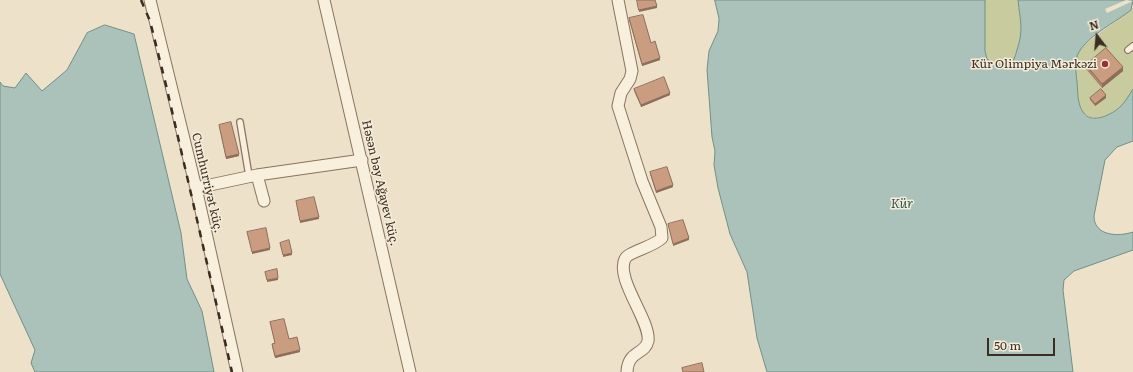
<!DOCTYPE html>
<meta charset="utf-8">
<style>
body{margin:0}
#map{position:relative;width:1133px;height:372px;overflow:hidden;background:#ede1ca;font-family:Literata,serif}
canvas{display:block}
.north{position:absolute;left:1077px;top:16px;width:40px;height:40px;-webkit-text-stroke:3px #f5ecd9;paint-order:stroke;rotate:344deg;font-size:11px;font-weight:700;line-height:16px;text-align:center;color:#3b2d21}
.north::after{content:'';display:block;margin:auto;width:14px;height:18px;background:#3b2d21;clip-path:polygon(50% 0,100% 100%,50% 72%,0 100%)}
.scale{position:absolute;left:987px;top:338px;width:68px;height:18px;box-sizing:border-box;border:2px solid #3b2d21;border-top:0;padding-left:5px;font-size:12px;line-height:14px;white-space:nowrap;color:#3b2d21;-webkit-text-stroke:3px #f5ecd9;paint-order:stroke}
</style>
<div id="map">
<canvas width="1133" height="372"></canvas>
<div class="north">N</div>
<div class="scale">50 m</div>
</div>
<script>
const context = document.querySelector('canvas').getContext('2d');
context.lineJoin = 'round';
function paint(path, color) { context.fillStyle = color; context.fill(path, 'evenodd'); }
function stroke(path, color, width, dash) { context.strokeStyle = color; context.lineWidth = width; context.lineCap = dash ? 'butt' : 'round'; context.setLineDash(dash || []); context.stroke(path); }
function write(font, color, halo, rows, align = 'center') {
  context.font = font + ' Literata,serif'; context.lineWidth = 3; context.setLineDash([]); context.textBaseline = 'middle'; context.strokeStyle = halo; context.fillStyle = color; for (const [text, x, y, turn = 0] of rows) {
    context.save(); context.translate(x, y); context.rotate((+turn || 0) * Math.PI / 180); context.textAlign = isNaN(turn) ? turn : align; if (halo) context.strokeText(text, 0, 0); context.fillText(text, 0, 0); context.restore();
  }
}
paint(new Path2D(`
 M 985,0 L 1018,0 C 1020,21 1024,29 1017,50 C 1015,56 1014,62 1008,66 L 995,65 L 987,59 L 985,51 Z
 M 1133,8 C 1133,27 1133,45 1133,63 C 1133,71 1133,80 1133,88 C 1130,104 1101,126 1086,115 C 1076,107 1074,68 1077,56 C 1079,52 1081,49 1084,45 Z`), '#c8cb9e');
const water = new Path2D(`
 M 715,0 L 985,0 L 985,51 L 987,59 L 995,65 L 1008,66 C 1014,63 1015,56 1017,50 C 1024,29 1020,21 1018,0 L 1133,0 L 1131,10 C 1117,21 1088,36 1079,52 C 1074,60 1076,73 1077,82 C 1078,92 1077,103 1083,112 C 1091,125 1112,115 1121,106 C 1126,101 1129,95 1133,89 L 1133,141 L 1117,147 L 1105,160 L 1094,216 C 1094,236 1118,237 1133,232 L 1133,250 L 1074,271 L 1064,280 L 1063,290 L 1073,372 L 767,372 L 757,338 L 747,272 L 730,234 L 718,188 L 714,165 L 715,151 L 712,137 L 707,70 L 709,51 L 718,31 L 719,19 Z
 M 105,25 L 134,34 L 181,233 L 187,279 L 202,311 L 214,372 L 35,372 L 31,363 L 35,350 L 0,274 L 0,82 L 3,86 L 15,88 L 26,73 L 42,91 L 67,70 L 87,33 Z`);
paint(water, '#aac2ba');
stroke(water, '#719087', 1);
paint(new Path2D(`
 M 1126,0 L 1133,1 L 1107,13 L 1105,9 Z`), '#ede1ca');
const lane = new Path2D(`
 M 1128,50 L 1133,46
 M 240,122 L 249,176`);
const street = new Path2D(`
 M 150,0 L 196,188 L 237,372
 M 324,0 L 410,372
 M 618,0 L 632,71 L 630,79 L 621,93 L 618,106 L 642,181 L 661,227 L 662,238 C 653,247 628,252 625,259 C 615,279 651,321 648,341 C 645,355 628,350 627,372
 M 257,175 L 264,201
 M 196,188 L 257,175 L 362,160`);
stroke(lane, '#89745f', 8);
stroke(street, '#89745f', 13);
stroke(lane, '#f8efdd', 5.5);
stroke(street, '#f8efdd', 11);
stroke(new Path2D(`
 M 141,0 L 150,21 L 166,85 L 232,372`), '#3b2d21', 2.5, [7, 7]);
paint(new Path2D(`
 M 629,18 L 651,43 L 660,60 L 642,66 L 629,20 Z
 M 1086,65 L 1123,71 L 1102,88 L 1086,69 Z
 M 634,89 L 670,95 L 641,107 L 634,91 Z
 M 1090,98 L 1106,98 L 1095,106 L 1090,100 Z
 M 219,125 L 239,156 L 226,159 Z
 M 650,172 L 673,187 L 656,193 L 650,174 Z
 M 270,322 L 289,339 L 300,352 L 275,358 L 272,346 L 272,344 L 275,343 Z`), '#ae876f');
paint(new Path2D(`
 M 657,6 L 657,8 L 639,12 L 639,10 Z
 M 660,58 L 660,60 L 642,66 L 642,64 Z
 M 1123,67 L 1123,71 L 1102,88 L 1102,84 Z
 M 670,93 L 670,95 L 641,107 L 641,105 Z
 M 1106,95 L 1106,98 L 1095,106 L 1095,104 Z
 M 239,154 L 239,156 L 226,159 L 226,157 Z
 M 673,185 L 673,187 L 656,193 L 656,191 Z
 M 319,217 L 319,219 L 300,223 L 300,221 Z
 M 689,238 L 689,240 L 673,246 L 673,244 Z
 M 270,248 L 270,250 L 252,254 L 252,252 Z
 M 292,253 L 292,255 L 283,257 L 283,255 Z
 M 278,278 L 278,280 L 267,282 L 267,280 Z
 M 300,350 L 300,352 L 275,358 L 275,356 Z`), '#8d6e5a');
const building = new Path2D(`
 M 637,0 L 655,0 L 657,6 L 639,10 Z
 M 643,15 L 651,43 L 655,41 L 660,58 L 642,64 L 629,18 Z
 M 1106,48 L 1123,67 L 1102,84 L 1086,65 Z
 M 664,77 L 670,93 L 641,105 L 634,89 Z
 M 1101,89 L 1106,95 L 1095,104 L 1090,98 Z
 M 231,122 L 239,154 L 226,157 L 219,125 Z
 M 667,167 L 673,185 L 656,191 L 650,172 Z
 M 314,197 L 319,217 L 300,221 L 296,201 Z
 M 683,220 L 689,238 L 673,244 L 668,224 Z
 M 266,228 L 270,248 L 252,252 L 247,232 Z
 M 289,240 L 292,253 L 283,255 L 280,243 Z
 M 277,269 L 278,278 L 267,280 L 265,272 Z
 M 284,319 L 289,339 L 297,337 L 300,350 L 275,356 L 272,344 L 275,343 L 270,322 Z
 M 702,363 L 704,372 L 683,372 L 682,368 Z`);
paint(building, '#ca9d81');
stroke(building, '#8d6e5a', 1);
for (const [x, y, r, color] of [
 [1105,64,4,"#963135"]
]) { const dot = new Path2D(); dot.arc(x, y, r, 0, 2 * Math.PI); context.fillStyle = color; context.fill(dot); stroke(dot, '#f5ecd9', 1.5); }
write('12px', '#3b2d21', '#f5ecd9', [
 ["Kür Olimpiya Mərkəzi",1097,64]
], 'right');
write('12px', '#3b2d21', '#f5ecd9', [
 ["Cumhurriyət küç.",207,183,77],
 ["Həsən bəy Ağayev küç.",380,183,77]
]);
write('italic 13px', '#315a56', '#f5ecd9', [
 ["Kür",902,204]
]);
</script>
